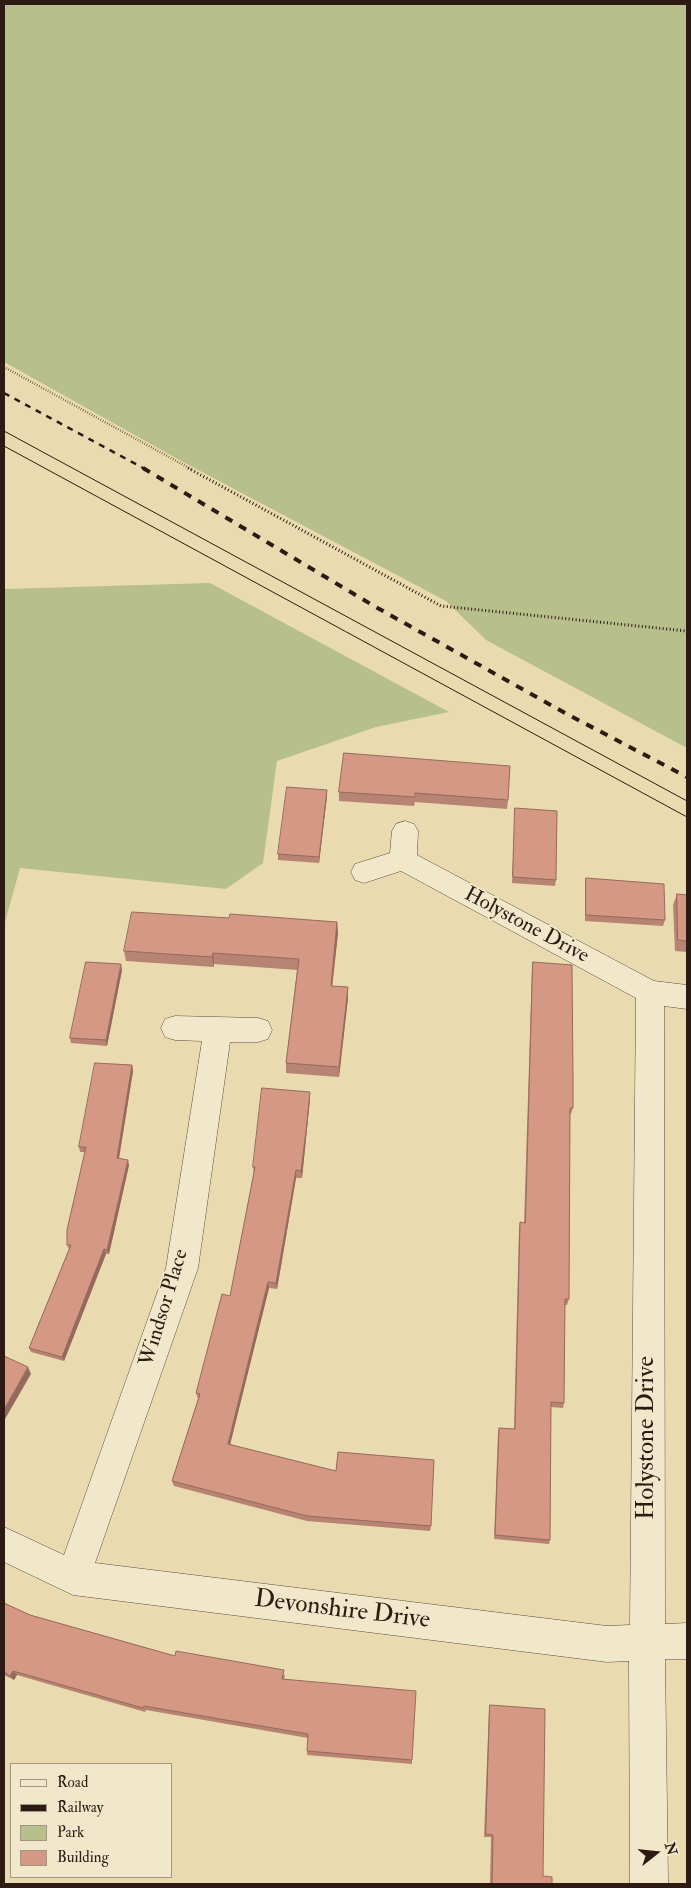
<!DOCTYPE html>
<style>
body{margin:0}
#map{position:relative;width:691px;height:1888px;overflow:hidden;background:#e9dbaf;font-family:"IM FELL Double Pica",serif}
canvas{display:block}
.frame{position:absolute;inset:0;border:5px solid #2d1b13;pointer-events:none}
.legend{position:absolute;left:10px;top:1763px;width:162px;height:115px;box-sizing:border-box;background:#f1e8cb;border:1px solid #a39681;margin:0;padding:6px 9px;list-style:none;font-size:15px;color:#2d1b13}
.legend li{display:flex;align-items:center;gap:10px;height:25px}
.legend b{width:25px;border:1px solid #a39681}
.north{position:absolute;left:631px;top:1828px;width:50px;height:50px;-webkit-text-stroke:4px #f1e8cb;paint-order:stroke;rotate:74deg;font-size:14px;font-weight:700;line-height:20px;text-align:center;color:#2d1b13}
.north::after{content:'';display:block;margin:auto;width:18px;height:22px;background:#2d1b13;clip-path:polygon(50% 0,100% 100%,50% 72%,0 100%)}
</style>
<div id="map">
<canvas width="691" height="1888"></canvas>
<div class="frame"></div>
<ul class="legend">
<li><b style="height:6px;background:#f1e8cb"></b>Road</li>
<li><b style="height:6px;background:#2d1b13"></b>Railway</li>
<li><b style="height:14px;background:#b7c08a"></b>Park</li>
<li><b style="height:14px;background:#d59884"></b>Building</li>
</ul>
<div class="north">N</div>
</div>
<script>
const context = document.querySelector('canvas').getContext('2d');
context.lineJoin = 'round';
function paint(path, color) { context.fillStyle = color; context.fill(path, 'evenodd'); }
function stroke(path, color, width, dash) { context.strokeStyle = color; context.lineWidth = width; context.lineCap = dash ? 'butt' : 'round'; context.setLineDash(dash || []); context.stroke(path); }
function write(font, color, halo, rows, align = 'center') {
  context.font = font + ' "IM FELL Double Pica",serif'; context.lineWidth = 4; context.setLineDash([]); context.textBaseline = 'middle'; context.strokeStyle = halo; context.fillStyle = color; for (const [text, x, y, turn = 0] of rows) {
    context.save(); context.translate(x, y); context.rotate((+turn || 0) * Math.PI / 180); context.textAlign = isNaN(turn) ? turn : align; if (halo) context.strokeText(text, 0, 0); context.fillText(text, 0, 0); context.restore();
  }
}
paint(new Path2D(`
 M 4,4 L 687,4 L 687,748 L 486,640 L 446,601 L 183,462 L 4,362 Z
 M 210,583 L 449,712 L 376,727 L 277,761 L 263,863 L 226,889 L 20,868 L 4,926 L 4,589 Z`), '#b7c08a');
const street = new Path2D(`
 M 405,821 L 414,824 L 418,831 L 417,855 L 654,981 L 687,985 L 687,1009 L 664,1006 L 665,1624 L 687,1623 L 687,1659 L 665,1659 L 668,1884 L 630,1884 L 629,1661 L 607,1662 L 73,1595 L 4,1562 L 4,1527 L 64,1555 L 166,1268 L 202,1041 L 175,1040 L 165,1037 L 161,1028 L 165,1019 L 175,1016 L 258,1018 L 268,1021 L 272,1030 L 268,1039 L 258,1042 L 230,1042 L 198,1268 L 95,1563 L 607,1626 L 630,1625 L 636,998 L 401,871 L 364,883 L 355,880 L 351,872 L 355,864 L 390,853 L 392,831 L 396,824 Z`);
stroke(street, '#5c4b3a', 1);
stroke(new Path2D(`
 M 4,367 L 191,469`), '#2d1b13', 2.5, [0.5, 2]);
stroke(new Path2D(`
 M 188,468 L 441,606 L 687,631`), '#2d1b13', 3, [1, 2.5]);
paint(street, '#f1e8cb');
stroke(new Path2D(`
 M 4,431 L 687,801
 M 4,446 L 687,817`), '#2d1b13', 1);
stroke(new Path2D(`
 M 4,393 L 145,469`), '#2d1b13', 2.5, [6, 6]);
stroke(new Path2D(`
 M 143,468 L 374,606 L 565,713 L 687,777`), '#2d1b13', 4, [8, 8]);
paint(new Path2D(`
 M 344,753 L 508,800 L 507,809 L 415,802 L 414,806 L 339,801 L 339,792 Z
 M 327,790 L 327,796 L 319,863 L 278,860 L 278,854 Z
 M 515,808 L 556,880 L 555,886 L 512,883 Z
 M 586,878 L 665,920 L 663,926 L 585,921 L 585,884 Z
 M 677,894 L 687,895 L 687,952 L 675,951 L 673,905 Z
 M 229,918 L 337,922 L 338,933 L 332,986 L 348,987 L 348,998 L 339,1077 L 286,1073 L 286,1063 L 297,970 L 214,964 L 214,967 L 126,961 L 124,951 Z
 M 533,962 L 573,1108 L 571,1114 L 570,1114 L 569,1299 L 567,1305 L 565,1305 L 564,1403 L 563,1408 L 551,1407 L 550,1540 L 549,1544 L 494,1539 L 498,1433 L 499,1428 L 514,1429 L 519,1228 L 520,1222 L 524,1223 L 532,969 Z
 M 122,970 L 107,1046 L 71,1043 L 70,1038 Z
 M 132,1065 L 133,1071 L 119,1159 L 129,1165 L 109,1254 L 106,1254 L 64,1361 L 31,1352 L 29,1348 L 69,1249 L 67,1245 L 85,1152 L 80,1152 L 79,1147 Z
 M 310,1099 L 302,1178 L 296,1178 L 277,1289 L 269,1288 L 230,1444 L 431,1526 L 430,1531 L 307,1521 L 174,1486 L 172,1481 L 198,1399 L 196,1393 L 230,1296 L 254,1174 L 253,1167 Z
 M 4,1603 L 30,1615 L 175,1656 L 285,1675 L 284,1679 L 412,1760 L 412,1764 L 307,1755 L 308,1738 L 146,1710 L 145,1712 L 17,1675 L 14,1680 L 4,1675 Z
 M 490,1705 L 543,1876 L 552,1884 L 490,1884 L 491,1837 L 484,1837 L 489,1709 Z`), '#b78372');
paint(new Path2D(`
 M 327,790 L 327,796 L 319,863 L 319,857 Z
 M 337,922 L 338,933 L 331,997 L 331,986 Z
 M 213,953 L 214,964 L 214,967 L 212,957 Z
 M 121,964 L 122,970 L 107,1046 L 106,1040 Z
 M 348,987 L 348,998 L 339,1077 L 339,1067 Z
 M 132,1065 L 133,1071 L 118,1163 L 117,1158 Z
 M 310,1092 L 310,1099 L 302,1178 L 301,1171 Z
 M 128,1160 L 129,1165 L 109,1254 L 107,1250 Z
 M 296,1170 L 296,1178 L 277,1289 L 276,1283 Z
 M 104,1249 L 106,1254 L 64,1361 L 62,1357 Z
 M 268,1282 L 269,1288 L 229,1449 L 228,1444 Z
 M 28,1367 L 31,1374 L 5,1419 L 4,1416 L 4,1410 Z
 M 13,1671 L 17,1675 L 14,1680 L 10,1676 Z`), '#956a5c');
const building = new Path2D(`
 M 344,753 L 510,766 L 508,800 L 415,793 L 415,797 L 339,792 Z
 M 287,787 L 327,790 L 319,857 L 278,854 Z
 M 515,808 L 557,811 L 556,880 L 513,877 Z
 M 586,878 L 664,884 L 665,920 L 586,915 Z
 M 677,894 L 687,895 L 687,941 L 678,940 Z
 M 132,912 L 229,918 L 230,914 L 337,922 L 331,986 L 348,987 L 339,1067 L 286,1063 L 299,959 L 213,953 L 212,957 L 124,951 Z
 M 86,962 L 121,964 L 106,1040 L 70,1038 Z
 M 533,962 L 572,965 L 573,1076 L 573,1108 L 570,1108 L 569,1299 L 565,1299 L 564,1403 L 551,1402 L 550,1540 L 495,1535 L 499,1428 L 515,1429 L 520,1222 L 525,1223 Z
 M 95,1063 L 132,1065 L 117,1158 L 128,1160 L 107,1250 L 104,1249 L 62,1357 L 29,1348 L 71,1245 L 67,1245 L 67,1230 L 86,1147 L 79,1147 Z
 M 262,1088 L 310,1092 L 306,1131 L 301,1171 L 296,1170 L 276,1283 L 268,1282 L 228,1444 L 336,1471 L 338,1452 L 434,1460 L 431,1526 L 307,1516 L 172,1481 L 200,1394 L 196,1393 L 222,1294 L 230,1296 L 255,1167 L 253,1167 Z
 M 4,1356 L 28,1367 L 4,1410 Z
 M 4,1603 L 30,1615 L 175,1656 L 176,1651 L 284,1670 L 282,1679 L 416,1691 L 412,1760 L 307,1751 L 308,1734 L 144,1706 L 143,1708 L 13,1671 L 10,1676 L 4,1672 Z
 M 490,1705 L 545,1709 L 543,1876 L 552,1877 L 552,1884 L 492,1884 L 493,1835 L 486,1834 Z`);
paint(building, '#d59884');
stroke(building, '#956a5c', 1);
write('21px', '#2d1b13', '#f1e8cb', [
 ["Holystone Drive",526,926,28],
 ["Windsor Place",165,1308,-73]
]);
write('25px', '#2d1b13', '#f1e8cb', [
 ["Holystone Drive",648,1438,-90],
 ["Devonshire Drive",342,1611,7]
]);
</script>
